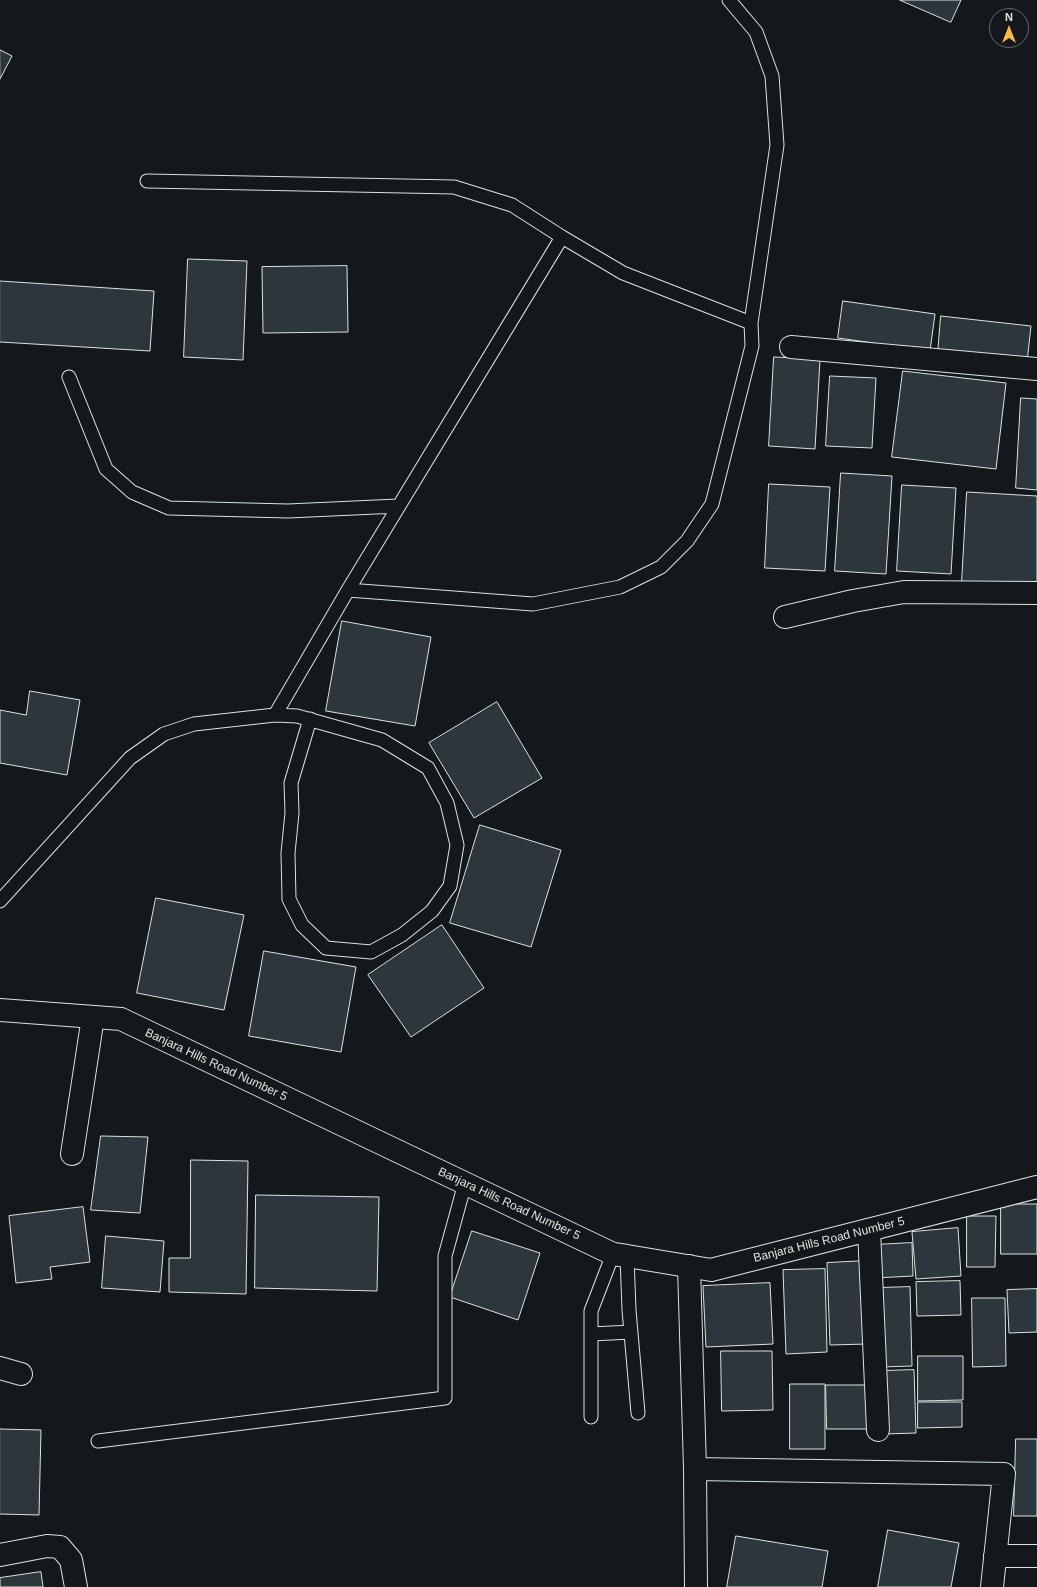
<!DOCTYPE html>
<style>
body{margin:0}
#map{position:relative;width:1037px;height:1587px;overflow:hidden;background:#14181c;font-family:Arial,sans-serif}
canvas{display:block}
.north{position:absolute;left:989px;top:8px;width:40px;height:40px;box-sizing:border-box;background:#14181c;border:1px solid #626a69;border-radius:50%;rotate:0deg;font-size:11px;font-weight:700;line-height:16px;text-align:center;color:#d8e6dc}
.north::after{content:'';display:block;margin:auto;width:14px;height:18px;background:#ffb74d;clip-path:polygon(50% 0,100% 100%,50% 72%,0 100%)}
</style>
<div id="map">
<canvas width="1037" height="1587"></canvas>
<div class="north">N</div>
</div>
<script>
const context = document.querySelector('canvas').getContext('2d');
context.lineJoin = 'round';
function paint(path, color) { context.fillStyle = color; context.fill(path, 'evenodd'); }
function stroke(path, color, width, dash) { context.strokeStyle = color; context.lineWidth = width; context.lineCap = dash ? 'butt' : 'round'; context.setLineDash(dash || []); context.stroke(path); }
function write(font, color, halo, rows, align = 'center') {
  context.font = font + ' Arial,sans-serif'; context.lineWidth = 3; context.setLineDash([]); context.textBaseline = 'middle'; context.strokeStyle = halo; context.fillStyle = color; for (const [text, x, y, turn = 0] of rows) {
    context.save(); context.translate(x, y); context.rotate((+turn || 0) * Math.PI / 180); context.textAlign = isNaN(turn) ? turn : align; if (halo) context.strokeText(text, 0, 0); context.fillText(text, 0, 0); context.restore();
  }
}
const building = new Path2D(`
 M 900,0 L 961,0 L 951,22 Z
 M 0,50 L 12,56 L 0,79 Z
 M 188,259 L 247,261 L 243,360 L 184,357 Z
 M 347,266 L 348,332 L 263,333 L 262,267 Z
 M 0,281 L 154,291 L 150,351 L 0,342 Z
 M 843,301 L 935,314 L 930,351 L 838,338 Z
 M 941,316 L 1031,326 L 1027,362 L 938,353 Z
 M 774,357 L 820,359 L 815,449 L 769,446 Z
 M 903,371 L 1006,383 L 996,469 L 892,457 Z
 M 830,376 L 876,378 L 872,448 L 826,446 Z
 M 1021,398 L 1037,399 L 1037,490 L 1016,488 Z
 M 841,473 L 892,476 L 886,574 L 835,571 Z
 M 769,484 L 830,487 L 825,571 L 765,568 Z
 M 902,485 L 956,488 L 951,574 L 897,571 Z
 M 967,492 L 1037,496 L 1037,586 L 962,582 Z
 M 342,621 L 431,637 L 415,726 L 326,711 Z
 M 30,691 L 80,700 L 67,775 L 0,763 L 0,710 L 26,715 Z
 M 497,702 L 542,778 L 474,818 L 429,743 Z
 M 480,825 L 561,850 L 531,947 L 450,923 Z
 M 156,898 L 244,915 L 224,1010 L 137,993 Z
 M 442,925 L 484,988 L 411,1037 L 368,975 Z
 M 264,951 L 356,967 L 341,1052 L 249,1036 Z
 M 101,1136 L 148,1137 L 140,1213 L 91,1210 Z
 M 191,1160 L 248,1161 L 246,1294 L 169,1292 L 169,1258 L 190,1258 Z
 M 256,1195 L 379,1197 L 377,1291 L 255,1288 Z
 M 1001,1204 L 1037,1204 L 1037,1254 L 1001,1254 Z
 M 83,1207 L 90,1262 L 50,1267 L 52,1279 L 16,1283 L 9,1216 Z
 M 967,1216 L 996,1216 L 995,1267 L 967,1267 Z
 M 958,1228 L 961,1276 L 916,1279 L 912,1232 Z
 M 472,1231 L 540,1253 L 518,1320 L 450,1297 Z
 M 106,1236 L 164,1241 L 160,1292 L 102,1288 Z
 M 912,1243 L 913,1276 L 875,1278 L 873,1245 Z
 M 865,1261 L 867,1344 L 830,1345 L 827,1263 Z
 M 825,1269 L 827,1352 L 786,1354 L 783,1270 Z
 M 960,1281 L 961,1315 L 917,1316 L 916,1282 Z
 M 770,1283 L 773,1344 L 706,1347 L 703,1286 Z
 M 910,1287 L 912,1366 L 880,1367 L 878,1288 Z
 M 1037,1289 L 1037,1332 L 1009,1333 L 1007,1290 Z
 M 972,1298 L 1005,1298 L 1006,1366 L 973,1367 Z
 M 721,1351 L 772,1351 L 773,1410 L 722,1411 Z
 M 918,1356 L 963,1356 L 963,1400 L 918,1401 Z
 M 914,1370 L 916,1433 L 883,1434 L 881,1371 Z
 M 790,1384 L 825,1384 L 825,1449 L 790,1449 Z
 M 826,1385 L 867,1385 L 868,1429 L 827,1429 Z
 M 918,1402 L 962,1402 L 962,1427 L 918,1428 Z
 M 0,1429 L 41,1430 L 39,1515 L 0,1514 Z
 M 1016,1439 L 1037,1439 L 1037,1516 L 1014,1516 Z
 M 888,1530 L 959,1543 L 951,1587 L 878,1587 Z
 M 736,1536 L 828,1551 L 822,1587 L 727,1587 Z
 M 41,1572 L 43,1587 L 0,1587 L 0,1578 Z`);
paint(building, '#2c363c');
stroke(building, '#d8e6dc', 1);
const service = new Path2D(`
 M 147,181 L 454,187 L 512,205 L 562,237 L 623,273 L 751,323
 M 69,377 L 106,469 L 132,492 L 169,508 L 288,511 L 398,506
 M 348,590 L 533,604 L 620,587 L 661,567 L 687,541 L 712,504 L 752,346 L 751,323 L 777,145 L 772,76 L 756,32 L 729,0
 M 275,715 L 297,716 L 382,740 L 428,768 L 447,803 L 457,845 L 450,886 L 432,911 L 402,935 L 371,952 L 326,948 L 302,925 L 289,899 L 288,853 L 292,813 L 291,783 L 310,719
 M 0,901 L 130,758 L 164,734 L 194,724 L 275,715 L 348,590 L 562,237
 M 627,1256 L 629,1310 L 638,1413
 M 591,1334 L 631,1332
 M 591,1417 L 591,1311 L 613,1254
 M 98,1441 L 445,1398 L 445,1256 L 465,1183`);
const minor = new Path2D(`
 M 791,347 L 1037,369
 M 785,617 L 853,601 L 904,592 L 1037,593
 M 72,1154 L 93,1017
 M 869,1230 L 878,1430
 M 689,1266 L 695,1469 L 1004,1474 L 992,1587
 M 0,1368 L 21,1374
 M 695,1469 L 696,1587
 M 0,1555 L 47,1546 L 60,1547 L 71,1560 L 76,1587
 M 995,1556 L 1037,1556`);
const tertiary = new Path2D(`
 M 0,1010 L 121,1019 L 613,1254 L 627,1256 L 711,1270 L 1037,1187`);
stroke(service, '#d8e6dc', 15);
stroke(minor, '#d8e6dc', 24);
stroke(tertiary, '#d8e6dc', 24);
stroke(service, '#14181c', 13);
stroke(minor, '#14181c', 22);
stroke(tertiary, '#14181c', 22);
write('12px', '#d8e6dc', '#14181c', [
 ["Banjara Hills Road Number 5",216,1065,25],
 ["Banjara Hills Road Number 5",509,1204,25],
 ["Banjara Hills Road Number 5",829,1240,-14]
]);
</script>
